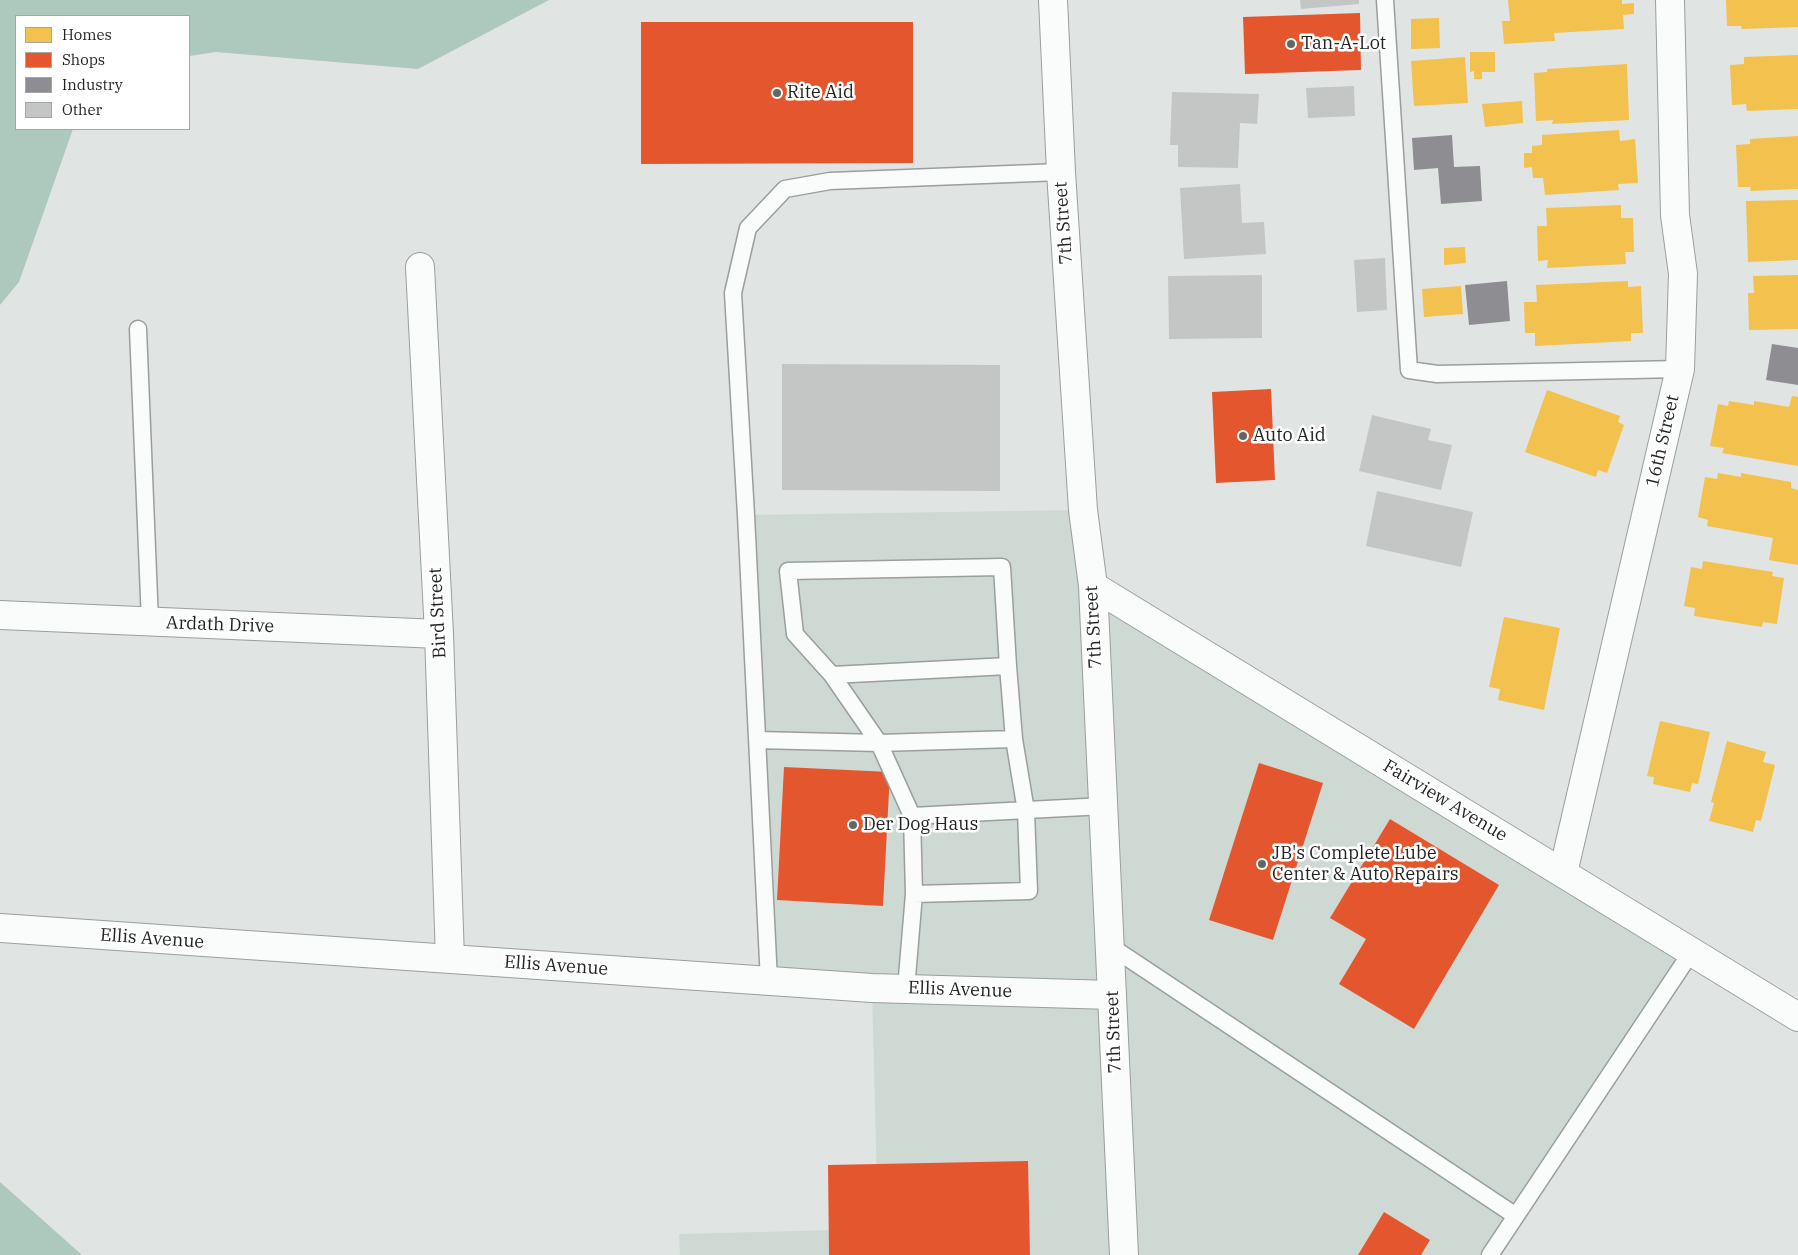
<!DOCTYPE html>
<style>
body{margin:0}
#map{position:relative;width:1798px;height:1255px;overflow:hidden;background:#e0e5e3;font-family:"IBM Plex Serif",serif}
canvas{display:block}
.legend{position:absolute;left:15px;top:15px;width:175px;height:115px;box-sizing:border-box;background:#fff;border:1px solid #a5a7a6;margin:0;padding:6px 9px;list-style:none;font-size:15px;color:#1f2220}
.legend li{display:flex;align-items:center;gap:10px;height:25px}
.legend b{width:25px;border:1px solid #a5a7a6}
</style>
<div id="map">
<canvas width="1798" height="1255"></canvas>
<ul class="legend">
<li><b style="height:14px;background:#f2c14e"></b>Homes</li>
<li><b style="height:14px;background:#e4572e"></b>Shops</li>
<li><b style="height:14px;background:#8d8d92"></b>Industry</li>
<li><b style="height:14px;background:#c3c6c5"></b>Other</li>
</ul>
</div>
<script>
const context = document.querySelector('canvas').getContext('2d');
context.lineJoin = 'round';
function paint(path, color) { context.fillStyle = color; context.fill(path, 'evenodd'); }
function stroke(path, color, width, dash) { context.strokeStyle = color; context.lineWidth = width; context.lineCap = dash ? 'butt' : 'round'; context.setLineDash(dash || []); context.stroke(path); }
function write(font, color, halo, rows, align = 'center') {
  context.font = font + ' "IBM Plex Serif",serif'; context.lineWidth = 5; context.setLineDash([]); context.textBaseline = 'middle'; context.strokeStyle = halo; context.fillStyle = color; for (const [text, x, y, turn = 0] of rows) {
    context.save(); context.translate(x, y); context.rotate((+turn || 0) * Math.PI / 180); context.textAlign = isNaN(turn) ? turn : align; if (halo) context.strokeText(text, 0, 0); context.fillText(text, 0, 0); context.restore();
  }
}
paint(new Path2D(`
 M 1083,510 L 1093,586 L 1692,951 L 1495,1255 L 680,1255 L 679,1234 L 878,1229 L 872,988 L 769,981 L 746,515 Z`), '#cfd9d4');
paint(new Path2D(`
 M 0,0 L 549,0 L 418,69 L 216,52 L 189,56 L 189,16 L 16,16 L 16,129 L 73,129 L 19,282 L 0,305 Z
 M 0,1182 L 82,1255 L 0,1255 Z`), '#adc8bc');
paint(new Path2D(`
 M 1508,0 L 1622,0 L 1622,4 L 1634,3 L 1634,14 L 1623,15 L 1624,29 L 1554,33 L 1555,41 L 1504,44 L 1502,21 L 1510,21 Z
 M 1726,0 L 1798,0 L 1798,27 L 1742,29 L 1741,26 L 1727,26 Z
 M 1439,18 L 1440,48 L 1411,49 L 1411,19 Z
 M 1470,52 L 1495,52 L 1495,72 L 1482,72 L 1482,79 L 1474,79 L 1474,71 L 1470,72 Z
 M 1798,55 L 1798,109 L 1747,111 L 1746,104 L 1732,105 L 1730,65 L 1744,64 L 1744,57 Z
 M 1465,57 L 1468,103 L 1414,106 L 1411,61 Z
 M 1627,64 L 1629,120 L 1552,124 L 1553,120 L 1536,121 L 1534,73 L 1547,72 L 1547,69 Z
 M 1522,101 L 1523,123 L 1485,127 L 1482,104 Z
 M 1619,130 L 1620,141 L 1635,139 L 1638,183 L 1618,184 L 1619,190 L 1545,195 L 1543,178 L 1533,178 L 1532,167 L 1524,168 L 1524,153 L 1532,153 L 1532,146 L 1542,145 L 1542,135 Z
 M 1798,136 L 1798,189 L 1750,191 L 1751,187 L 1738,187 L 1736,145 L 1750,144 L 1750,139 Z
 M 1798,200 L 1798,260 L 1748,262 L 1746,201 Z
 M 1621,205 L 1621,218 L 1633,218 L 1634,252 L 1625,252 L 1626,264 L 1547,268 L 1548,260 L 1538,261 L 1537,226 L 1547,226 L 1546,208 Z
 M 1465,247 L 1466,263 L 1444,265 L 1444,248 Z
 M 1798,275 L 1798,329 L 1749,330 L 1748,293 L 1754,293 L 1753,276 Z
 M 1628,281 L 1628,287 L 1641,286 L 1643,333 L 1631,333 L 1631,341 L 1535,346 L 1535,333 L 1525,333 L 1524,302 L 1537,302 L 1536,285 Z
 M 1461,286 L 1463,314 L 1424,317 L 1422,289 Z
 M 1547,390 L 1620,416 L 1618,422 L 1624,425 L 1607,473 L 1598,470 L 1596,477 L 1525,452 Z
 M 1792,396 L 1798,397 L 1798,466 L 1722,453 L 1724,448 L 1710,446 L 1718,404 L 1728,406 L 1729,401 L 1754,405 L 1754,401 L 1789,407 Z
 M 1718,473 L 1741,477 L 1741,473 L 1791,482 L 1791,488 L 1798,490 L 1798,565 L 1769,560 L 1773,538 L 1707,526 L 1708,520 L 1698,517 L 1705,477 L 1717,479 Z
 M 1703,561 L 1773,572 L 1772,576 L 1784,578 L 1777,624 L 1763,622 L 1762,627 L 1694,616 L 1695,608 L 1684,606 L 1691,567 L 1702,569 Z
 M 1504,617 L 1560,628 L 1544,710 L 1498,700 L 1500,689 L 1489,687 Z
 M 1660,721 L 1710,732 L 1698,784 L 1692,783 L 1690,792 L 1653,784 L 1654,777 L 1647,776 Z
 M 1727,741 L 1766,752 L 1763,762 L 1775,765 L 1761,821 L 1756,820 L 1753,832 L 1709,821 L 1714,803 L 1711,802 Z`), '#f2c14e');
paint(new Path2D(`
 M 1360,13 L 1361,70 L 1245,74 L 1243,17 Z
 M 641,22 L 913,22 L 913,163 L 641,164 Z
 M 1271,389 L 1275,480 L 1216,483 L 1212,392 Z
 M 1259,763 L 1323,783 L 1273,940 L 1209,920 Z
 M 784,767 L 890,772 L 883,906 L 777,900 Z
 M 1390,819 L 1499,885 L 1414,1029 L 1339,984 L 1366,939 L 1330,918 Z
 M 1028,1161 L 1030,1255 L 829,1255 L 828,1165 Z
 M 1384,1212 L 1430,1240 L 1421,1255 L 1358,1255 Z`), '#e4572e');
paint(new Path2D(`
 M 1452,135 L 1454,167 L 1480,166 L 1482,201 L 1441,204 L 1438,168 L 1414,170 L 1412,138 Z
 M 1507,281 L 1510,321 L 1469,325 L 1465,285 Z
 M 1772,344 L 1798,348 L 1798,385 L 1766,380 Z`), '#8d8d92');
paint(new Path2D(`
 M 1300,0 L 1359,0 L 1359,4 L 1301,9 Z
 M 1354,86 L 1355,116 L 1308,118 L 1306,88 Z
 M 1172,92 L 1259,94 L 1257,124 L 1240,123 L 1238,168 L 1178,167 L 1178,145 L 1170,145 Z
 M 1240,184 L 1242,223 L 1264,222 L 1266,254 L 1184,259 L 1180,188 Z
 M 1385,258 L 1387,310 L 1357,312 L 1354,260 Z
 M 1262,275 L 1262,338 L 1169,339 L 1168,276 Z
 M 782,364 L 1000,365 L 1000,491 L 782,490 Z
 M 1372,415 L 1431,429 L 1428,440 L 1452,445 L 1441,490 L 1359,471 Z
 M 1377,491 L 1473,512 L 1461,567 L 1366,546 Z`), '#c3c6c5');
const lane = new Path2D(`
 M 1385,0 L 1409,370 L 1437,374 L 1680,369
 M 138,329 L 150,622
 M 1008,666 L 1014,739
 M 832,675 L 795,634 L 788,571 L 1002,567 L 1008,666 L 832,675 L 879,743 L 1014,739 L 1026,811 L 1029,891 L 914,894 L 912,816
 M 757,740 L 879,743 L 912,816 L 1104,806
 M 1110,946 L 1516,1216
 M 769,981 L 746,515 L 733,293 L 748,228 L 785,189 L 830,181 L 1061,172
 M 906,989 L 914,894
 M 1490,1255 L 1692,951`);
const street = new Path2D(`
 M 420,267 L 439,634 L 450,959
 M 0,615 L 439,634
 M 1563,873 L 1680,369 L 1683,274 L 1675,215 L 1670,0
 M 0,928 L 872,988 L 1112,995`);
const secondary = new Path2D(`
 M 1053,0 L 1061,172 L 1083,510 L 1093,586 L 1124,1255
 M 1093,586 L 1798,1017`);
stroke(lane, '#9a9e9c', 19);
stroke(street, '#9a9e9c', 30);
stroke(secondary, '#9a9e9c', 30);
stroke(lane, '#fafbfb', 16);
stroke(street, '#fafbfb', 28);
stroke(secondary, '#fafbfb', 28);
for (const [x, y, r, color] of [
 [1291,44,5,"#636664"],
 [777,93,5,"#636664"],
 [1243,436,5,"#636664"],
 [853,825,5,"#636664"],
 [1262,864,5,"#636664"]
]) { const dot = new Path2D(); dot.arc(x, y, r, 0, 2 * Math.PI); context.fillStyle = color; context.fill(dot); stroke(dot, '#fff', 2); }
write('18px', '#1f2220', '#fff', [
 ["Tan-A-Lot",1301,44],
 ["Rite Aid",787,93],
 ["Auto Aid",1253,436],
 ["Der Dog Haus",863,825],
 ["JB's Complete Lube",1272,854],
 ["Center & Auto Repairs",1272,875]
], 'left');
write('18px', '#1f2220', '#fff', [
 ["7th Street",1064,223,-94],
 ["16th Street",1663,441,-77],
 ["Bird Street",438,613,-93],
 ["Ardath Drive",220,625,2],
 ["7th Street",1094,627,-93],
 ["Fairview Avenue",1445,801,31],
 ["Ellis Avenue",152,939,4],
 ["Ellis Avenue",556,966,4],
 ["Ellis Avenue",960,990,2],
 ["7th Street",1114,1032,-92]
]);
</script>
